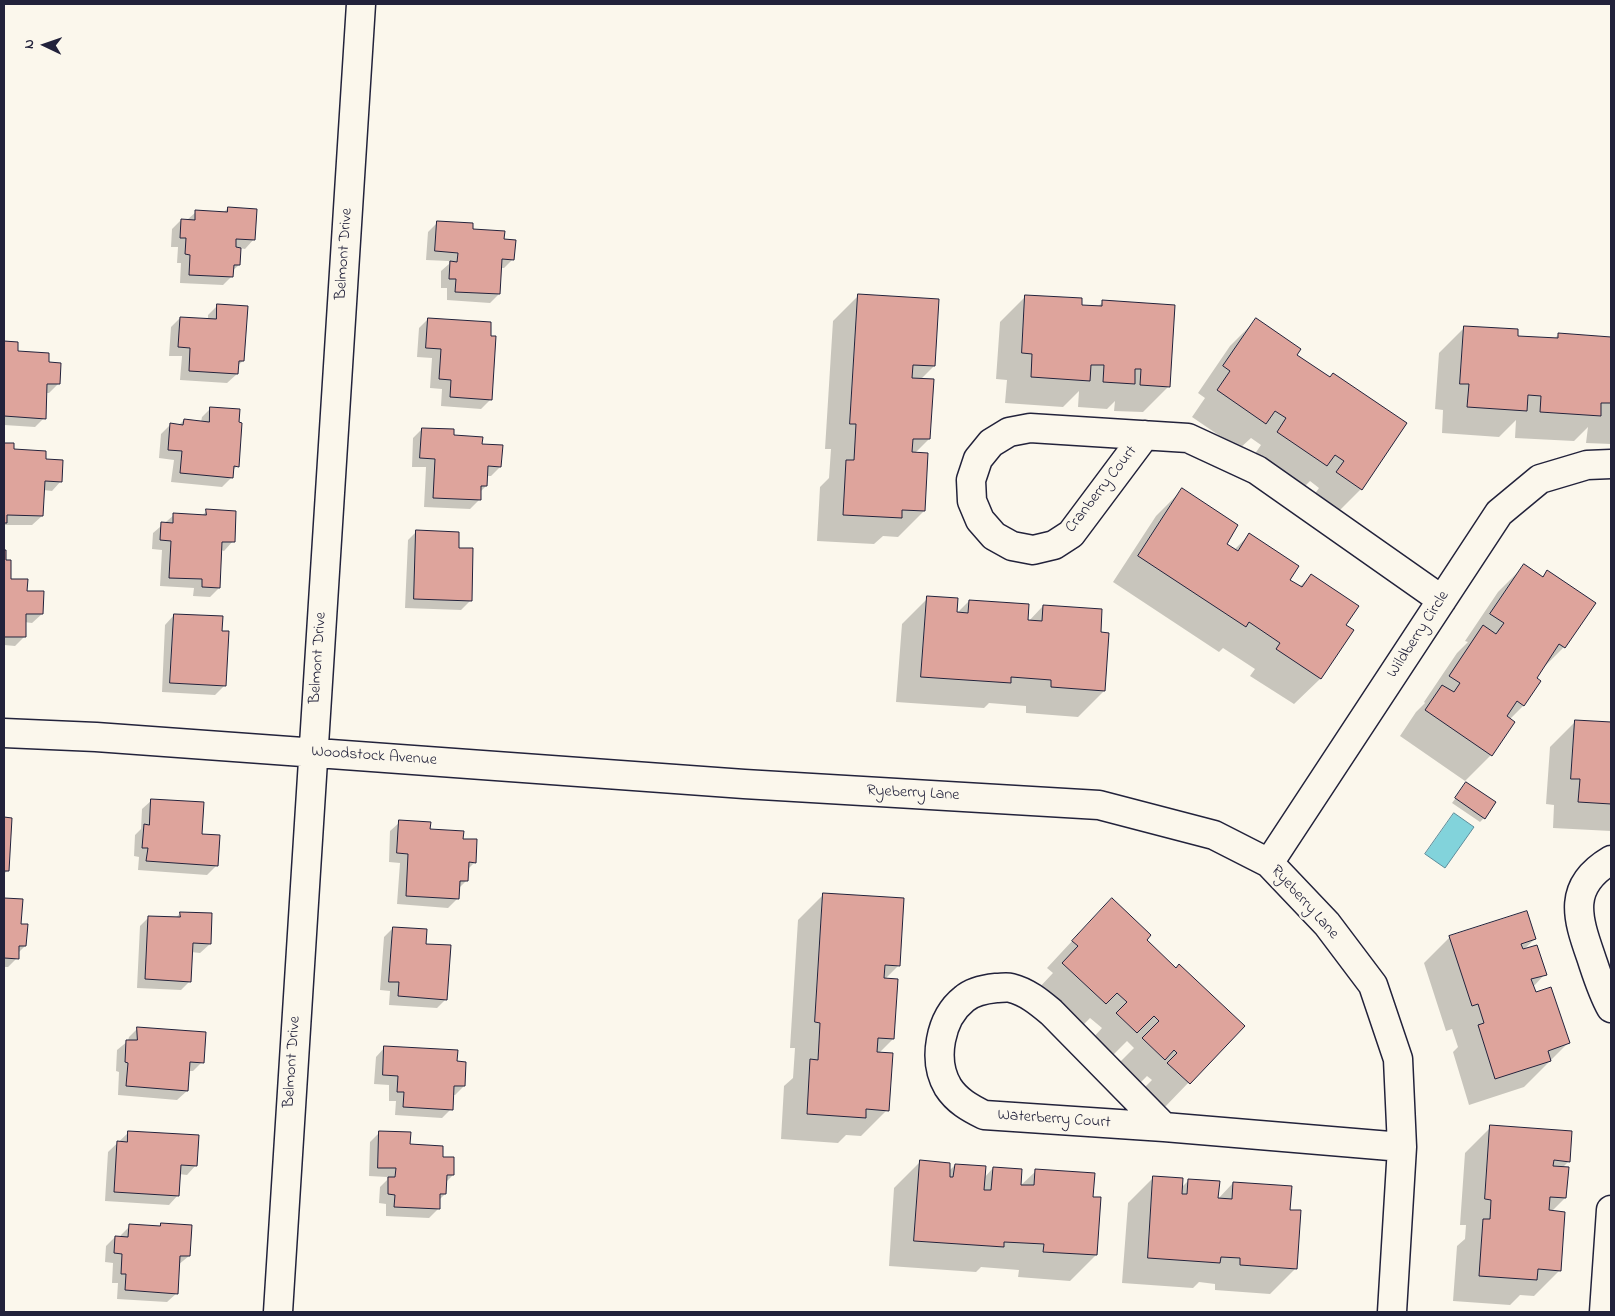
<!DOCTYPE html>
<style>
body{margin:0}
#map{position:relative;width:1615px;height:1316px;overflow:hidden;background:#fbf7ec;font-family:"Indie Flower",sans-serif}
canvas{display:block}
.frame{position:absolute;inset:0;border:5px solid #22223b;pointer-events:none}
.north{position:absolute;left:20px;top:20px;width:50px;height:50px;-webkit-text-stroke:4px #fbf7ec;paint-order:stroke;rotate:273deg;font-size:14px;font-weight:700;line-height:20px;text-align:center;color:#22223b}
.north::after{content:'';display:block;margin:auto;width:18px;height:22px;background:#22223b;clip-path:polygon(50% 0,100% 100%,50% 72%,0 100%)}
</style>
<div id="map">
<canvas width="1615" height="1316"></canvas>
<div class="frame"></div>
<div class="north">N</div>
</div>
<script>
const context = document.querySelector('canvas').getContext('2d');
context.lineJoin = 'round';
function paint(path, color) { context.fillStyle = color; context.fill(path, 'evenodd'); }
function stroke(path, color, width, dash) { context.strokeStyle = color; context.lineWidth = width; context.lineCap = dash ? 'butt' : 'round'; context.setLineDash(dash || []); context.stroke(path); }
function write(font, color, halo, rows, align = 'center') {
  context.font = font + ' "Indie Flower",sans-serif'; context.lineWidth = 5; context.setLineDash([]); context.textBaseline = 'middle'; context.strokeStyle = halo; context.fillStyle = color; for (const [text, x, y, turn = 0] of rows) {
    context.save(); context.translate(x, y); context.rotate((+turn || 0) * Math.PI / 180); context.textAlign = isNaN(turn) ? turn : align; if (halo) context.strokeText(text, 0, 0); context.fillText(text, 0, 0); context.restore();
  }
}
const water = new Path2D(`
 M 1454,813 L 1474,827 L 1445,868 L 1425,854 Z`);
paint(water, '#82d3db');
stroke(water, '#5c8c9b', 1);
paint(new Path2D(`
 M 228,208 L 254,239 L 245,249 L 240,248 L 239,265 L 232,271 L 232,276 L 223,285 L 180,283 L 181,263 L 177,263 L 178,247 L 171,247 L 172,229 L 181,220 L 187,220 L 196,212 L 223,213 Z
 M 437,223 L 471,230 L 503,241 L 513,259 L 504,268 L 500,268 L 499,294 L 490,303 L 447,300 L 447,288 L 441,288 L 441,271 L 449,264 L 449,261 L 426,260 L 428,232 Z
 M 859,295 L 934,366 L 920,380 L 929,439 L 914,454 L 924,511 L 898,537 L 883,536 L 874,544 L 817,541 L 820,487 L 829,478 L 831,449 L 825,449 L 833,321 Z
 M 1026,296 L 1081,306 L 1097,307 L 1103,302 L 1169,386 L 1143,412 L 1114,411 L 1115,401 L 1107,409 L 1078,407 L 1079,391 L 1063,407 L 1005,403 L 1007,380 L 996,379 L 1000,322 Z
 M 217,306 L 243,361 L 237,366 L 237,374 L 227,383 L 180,380 L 182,356 L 169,356 L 171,327 L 180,318 L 208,320 L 208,315 Z
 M 428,319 L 489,337 L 490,400 L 481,409 L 441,406 L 442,389 L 430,388 L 432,358 L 417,357 L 419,328 Z
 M 1256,320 L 1295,355 L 1361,489 L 1335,515 L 1311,499 L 1319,488 L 1310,481 L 1300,491 L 1252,458 L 1261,445 L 1251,438 L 1239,449 L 1192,417 L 1205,398 L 1198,393 L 1230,346 Z
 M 1465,327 L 1517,337 L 1554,339 L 1559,334 L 1611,338 L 1611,444 L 1586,443 L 1588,427 L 1574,441 L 1515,438 L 1516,420 L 1499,437 L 1442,433 L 1443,410 L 1435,409 L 1439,353 Z
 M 4,342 L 17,343 L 17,352 L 48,363 L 58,384 L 49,393 L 46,393 L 44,418 L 35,427 L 4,425 Z
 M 211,408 L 237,466 L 232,471 L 232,477 L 222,487 L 171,482 L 174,460 L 159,458 L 161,434 L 170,425 L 179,425 L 184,420 L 201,422 L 202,417 Z
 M 422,429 L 481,445 L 500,467 L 491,476 L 486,476 L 486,486 L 480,492 L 479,500 L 470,509 L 424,507 L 426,467 L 412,467 L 413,438 Z
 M 4,444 L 13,445 L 13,451 L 45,460 L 61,481 L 52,491 L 43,490 L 42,516 L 32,525 L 4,525 Z
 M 1182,490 L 1225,544 L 1234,550 L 1249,535 L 1288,580 L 1299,587 L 1311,576 L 1345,625 L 1320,679 L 1294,704 L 1250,676 L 1255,669 L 1223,648 L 1219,652 L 1113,582 L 1156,516 Z
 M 207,511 L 233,541 L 224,551 L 221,550 L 219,588 L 210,597 L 193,596 L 194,588 L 160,586 L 162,550 L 152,549 L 153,533 L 174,515 L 201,516 Z
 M 417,531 L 458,549 L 470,601 L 461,610 L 405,608 L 408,540 Z
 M 4,551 L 5,551 L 5,561 L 9,580 L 26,592 L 42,614 L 32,623 L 24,622 L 24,637 L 15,646 L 4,645 Z
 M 1524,566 L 1541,578 L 1547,572 L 1594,604 L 1564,647 L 1539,672 L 1524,705 L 1509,720 L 1491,755 L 1465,781 L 1400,736 L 1416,712 L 1425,703 L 1424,702 L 1457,653 L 1468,642 L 1465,641 L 1498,592 Z
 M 928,598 L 955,615 L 969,601 L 1027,623 L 1043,606 L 1099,633 L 1104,691 L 1078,717 L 1026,713 L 1026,706 L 989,703 L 984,708 L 896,702 L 902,624 Z
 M 174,615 L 224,686 L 215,695 L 162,692 L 165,625 Z
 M 1576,721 L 1611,724 L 1611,831 L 1553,828 L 1554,805 L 1546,804 L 1550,747 Z
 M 1466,784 L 1484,818 L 1480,822 L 1452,803 Z
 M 152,800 L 201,835 L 216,866 L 207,875 L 138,870 L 139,857 L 134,856 L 135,835 L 141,829 L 142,809 Z
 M 4,818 L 11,819 L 8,870 L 4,874 Z
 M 400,822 L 462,840 L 475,862 L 468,869 L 467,880 L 458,889 L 458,898 L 448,908 L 397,904 L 400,863 L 389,862 L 390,831 Z
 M 824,894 L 898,966 L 884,980 L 893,1039 L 879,1053 L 887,1110 L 861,1136 L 846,1135 L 838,1143 L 781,1139 L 784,1086 L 793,1078 L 795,1048 L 790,1048 L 798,920 Z
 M 4,899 L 21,900 L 20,925 L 25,946 L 18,953 L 17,958 L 8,967 L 4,967 Z
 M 181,913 L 210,944 L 200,953 L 191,952 L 190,981 L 181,990 L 137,988 L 140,926 L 149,917 L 175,918 Z
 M 1086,926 L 1145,940 L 1176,969 L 1243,1026 L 1163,1109 L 1142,1090 L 1152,1080 L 1147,1076 L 1138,1085 L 1117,1065 L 1134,1048 L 1127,1041 L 1110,1058 L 1091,1040 L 1102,1028 L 1090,1018 L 1079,1029 L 1037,990 L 1053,973 L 1047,968 Z
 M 393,928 L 425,945 L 446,999 L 437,1008 L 389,1005 L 390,991 L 380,990 L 384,937 Z
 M 1450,937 L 1535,939 L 1523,950 L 1545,974 L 1533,987 L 1568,1043 L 1524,1087 L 1469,1105 L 1453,1052 L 1458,1047 L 1452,1029 L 1446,1031 L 1424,963 Z
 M 138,1028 L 202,1062 L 193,1071 L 188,1071 L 187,1091 L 177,1100 L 118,1095 L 119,1072 L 116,1071 L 117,1050 L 128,1041 L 129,1037 Z
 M 385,1047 L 456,1062 L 464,1086 L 455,1095 L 452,1095 L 451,1109 L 442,1118 L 395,1115 L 396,1101 L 389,1101 L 389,1085 L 374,1084 L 376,1057 Z
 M 1491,1127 L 1569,1161 L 1562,1168 L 1567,1168 L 1565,1198 L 1551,1212 L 1560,1270 L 1534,1296 L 1520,1295 L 1510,1305 L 1453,1301 L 1457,1246 L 1465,1239 L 1466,1225 L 1460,1225 L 1465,1153 Z
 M 128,1133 L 196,1165 L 187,1175 L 179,1174 L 178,1195 L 169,1205 L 105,1201 L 108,1152 Z
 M 379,1133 L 442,1158 L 453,1175 L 446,1182 L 445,1194 L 439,1200 L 439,1208 L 429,1218 L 386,1216 L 386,1204 L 379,1203 L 380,1187 L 387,1180 L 387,1177 L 369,1176 L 370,1142 Z
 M 920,1162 L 949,1171 L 955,1165 L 984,1178 L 993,1168 L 1019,1187 L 1036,1171 L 1092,1198 L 1096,1255 L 1070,1281 L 1018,1277 L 1019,1270 L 981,1267 L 976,1272 L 889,1266 L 894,1188 Z
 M 1154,1177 L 1181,1188 L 1189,1180 L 1217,1200 L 1233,1183 L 1289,1211 L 1296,1268 L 1270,1294 L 1215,1290 L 1215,1284 L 1199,1282 L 1193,1288 L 1122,1283 L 1128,1203 Z
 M 161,1225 L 189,1256 L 178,1265 L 177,1293 L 167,1302 L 117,1299 L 118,1283 L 112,1283 L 113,1263 L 105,1262 L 106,1246 L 115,1237 L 120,1238 L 121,1235 L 130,1226 L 158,1227 Z`), '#0003');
const building = new Path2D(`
 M 228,207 L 257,209 L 255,240 L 236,239 L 236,247 L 241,248 L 240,265 L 234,265 L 233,277 L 189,275 L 190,255 L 185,254 L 186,238 L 180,238 L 181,219 L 195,220 L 195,210 L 227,212 Z
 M 437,221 L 473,223 L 473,229 L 505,231 L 504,239 L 516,240 L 514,260 L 502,259 L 500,294 L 455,292 L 456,279 L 449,279 L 450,261 L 457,262 L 458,253 L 435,251 Z
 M 858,294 L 939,299 L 935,366 L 913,365 L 912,378 L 934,379 L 930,439 L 913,439 L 912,452 L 928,453 L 925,511 L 902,510 L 902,518 L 843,515 L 846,460 L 854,460 L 856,424 L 850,424 Z
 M 1025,295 L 1082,298 L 1082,305 L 1102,306 L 1102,300 L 1175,305 L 1170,387 L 1140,385 L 1141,369 L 1135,369 L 1135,384 L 1103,382 L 1104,365 L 1091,365 L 1090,381 L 1031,377 L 1032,354 L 1022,353 Z
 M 217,304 L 248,306 L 244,361 L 239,361 L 238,374 L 189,371 L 190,348 L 178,347 L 180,317 L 216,319 Z
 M 428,318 L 491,322 L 491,336 L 496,336 L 492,400 L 450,397 L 451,380 L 439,379 L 441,349 L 426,348 Z
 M 1256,318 L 1301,349 L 1297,355 L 1330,377 L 1333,373 L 1407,423 L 1362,490 L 1336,472 L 1344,461 L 1335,455 L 1327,466 L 1277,432 L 1286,418 L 1275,411 L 1266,424 L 1217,390 L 1230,371 L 1223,366 Z
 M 1464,326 L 1518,329 L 1518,336 L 1558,338 L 1558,333 L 1611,337 L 1611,403 L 1601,403 L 1601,416 L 1540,412 L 1541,396 L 1528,395 L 1527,411 L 1467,407 L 1469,384 L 1460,384 Z
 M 4,341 L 18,342 L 18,351 L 49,353 L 49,362 L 61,363 L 60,384 L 47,384 L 46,419 L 4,416 Z
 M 210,407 L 240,409 L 239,422 L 242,423 L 239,467 L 234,466 L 233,478 L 180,473 L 182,451 L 168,450 L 170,423 L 183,425 L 184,419 L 209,422 Z
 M 422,428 L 454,429 L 454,435 L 483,437 L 482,444 L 503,445 L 501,467 L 488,466 L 487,486 L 481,486 L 481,500 L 433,498 L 435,459 L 420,458 Z
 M 4,443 L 14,443 L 14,449 L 46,451 L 46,459 L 63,460 L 62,482 L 45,481 L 43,516 L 7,515 L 7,523 L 4,523 Z
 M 1182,488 L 1238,525 L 1227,544 L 1238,551 L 1249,533 L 1299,566 L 1290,580 L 1302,587 L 1311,574 L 1359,606 L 1346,625 L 1354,630 L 1321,679 L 1276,649 L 1280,643 L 1249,622 L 1246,627 L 1138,556 Z
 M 206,509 L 236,511 L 235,542 L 222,542 L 220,588 L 202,587 L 202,579 L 169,578 L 171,541 L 160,540 L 161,522 L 173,523 L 173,513 L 206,515 Z
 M 416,530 L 459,532 L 459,548 L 473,548 L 472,601 L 414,599 Z
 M 4,550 L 6,550 L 6,560 L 11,560 L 11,579 L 28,579 L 27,591 L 44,591 L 43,614 L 26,614 L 26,637 L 4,637 Z
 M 1524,564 L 1543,577 L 1547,570 L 1596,603 L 1565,648 L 1559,644 L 1537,678 L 1541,681 L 1524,706 L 1517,701 L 1507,716 L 1515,722 L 1492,756 L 1425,710 L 1442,685 L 1454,692 L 1460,683 L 1449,676 L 1483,625 L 1496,634 L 1504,623 L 1490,614 Z
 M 927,596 L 958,598 L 957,612 L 968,613 L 969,600 L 1029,604 L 1028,620 L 1042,621 L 1043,605 L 1102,609 L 1101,632 L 1109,633 L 1105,691 L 1051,687 L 1051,680 L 1011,677 L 1011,683 L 921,677 Z
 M 174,614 L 223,616 L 222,631 L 229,631 L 226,686 L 170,683 Z
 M 1575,720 L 1611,722 L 1611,804 L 1578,802 L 1580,779 L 1571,779 Z
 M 1466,782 L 1496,802 L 1485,819 L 1455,798 Z
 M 151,799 L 204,802 L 202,834 L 220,835 L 218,866 L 146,861 L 148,848 L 142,848 L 144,824 L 149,825 Z
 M 4,817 L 12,818 L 9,871 L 4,871 Z
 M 399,820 L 431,822 L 430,829 L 464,831 L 463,839 L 477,839 L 476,863 L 469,862 L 468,881 L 460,881 L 459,899 L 406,896 L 408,854 L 397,853 Z
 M 823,893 L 904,898 L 900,966 L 885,965 L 884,978 L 898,979 L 894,1039 L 878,1038 L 877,1052 L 893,1053 L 889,1111 L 866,1109 L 866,1118 L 807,1114 L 810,1059 L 818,1060 L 820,1023 L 815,1022 Z
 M 4,898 L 23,899 L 21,924 L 28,924 L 26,946 L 19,946 L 19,959 L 4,958 Z
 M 1112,898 L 1151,935 L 1147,940 L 1176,968 L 1179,964 L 1245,1026 L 1190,1084 L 1167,1063 L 1177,1053 L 1174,1050 L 1165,1060 L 1142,1038 L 1159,1021 L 1154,1016 L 1137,1033 L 1116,1013 L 1127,1002 L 1117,993 L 1106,1004 L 1062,963 L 1078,946 L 1072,941 Z
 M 1527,911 L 1536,939 L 1521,944 L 1523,949 L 1537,945 L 1547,975 L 1531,979 L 1536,992 L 1551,987 L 1570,1043 L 1548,1051 L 1551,1061 L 1495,1079 L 1478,1025 L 1484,1023 L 1478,1004 L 1472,1006 L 1449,936 Z
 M 180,912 L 212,913 L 211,944 L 193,943 L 191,982 L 145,979 L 148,916 L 180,917 Z
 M 393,927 L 427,929 L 426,944 L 451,945 L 447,1000 L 398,996 L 399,982 L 389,982 Z
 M 137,1027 L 206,1032 L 204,1063 L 190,1062 L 188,1091 L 126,1086 L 128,1063 L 125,1062 L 126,1040 L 137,1040 Z
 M 384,1046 L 458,1050 L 457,1061 L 466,1062 L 465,1086 L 454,1086 L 453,1110 L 403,1107 L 404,1092 L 397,1092 L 398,1076 L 383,1075 Z
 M 1490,1125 L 1572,1131 L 1570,1162 L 1554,1160 L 1553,1166 L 1569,1167 L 1566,1198 L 1550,1197 L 1549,1210 L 1565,1212 L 1561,1271 L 1538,1269 L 1537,1280 L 1479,1276 L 1483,1219 L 1490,1219 L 1491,1200 L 1485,1199 Z
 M 128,1131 L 199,1135 L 197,1166 L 181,1165 L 179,1196 L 114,1192 L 117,1141 L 127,1142 Z
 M 379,1131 L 411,1132 L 410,1144 L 443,1146 L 443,1157 L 454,1157 L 454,1175 L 447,1175 L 446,1194 L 440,1194 L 440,1209 L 394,1207 L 395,1195 L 388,1194 L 388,1177 L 395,1177 L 396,1168 L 378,1168 Z
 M 920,1160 L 950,1163 L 950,1177 L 953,1177 L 955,1164 L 986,1166 L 984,1190 L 991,1190 L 993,1167 L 1022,1169 L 1021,1185 L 1034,1185 L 1035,1169 L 1095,1173 L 1093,1197 L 1101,1197 L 1097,1255 L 1043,1252 L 1044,1244 L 1004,1242 L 1004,1247 L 914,1241 Z
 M 1153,1176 L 1183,1178 L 1182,1194 L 1187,1194 L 1188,1179 L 1220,1181 L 1218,1198 L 1232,1199 L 1233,1182 L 1292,1186 L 1290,1210 L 1301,1210 L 1297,1269 L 1240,1265 L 1240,1258 L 1221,1257 L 1220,1263 L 1148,1258 Z
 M 161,1223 L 192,1225 L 190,1256 L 180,1256 L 178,1294 L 125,1290 L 126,1274 L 121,1274 L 122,1254 L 114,1253 L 115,1236 L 128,1237 L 129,1224 L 160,1226 Z`);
paint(building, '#dea49c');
stroke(building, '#22223b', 1);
const minor = new Path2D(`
 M 1145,435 L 1071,534 L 1054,545 L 1033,550 L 1012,546 L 994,536 L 980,520 L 972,501 L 971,480 L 978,459 L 991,443 L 1009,432 L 1030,428 L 1188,438 L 1257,470 L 1442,600
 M 4,733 L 96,737 L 744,784 L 1099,805 L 1214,835 L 1269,863 L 1327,924 L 1373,985 L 1398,1059 L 1402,1147 L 1392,1312
 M 1611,860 C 1567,886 1577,917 1591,957 C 1597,975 1602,992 1611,1008
 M 1269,863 L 1499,513 L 1540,479 L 1587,465 L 1611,464
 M 1164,1127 L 1051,1012 C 1039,1002 1027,992 1011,988 C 1007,987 1001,988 996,988 C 986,989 972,992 964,999 C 940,1018 932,1060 948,1087 C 957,1101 970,1108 984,1115 L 1164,1127 L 1402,1147
 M 278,1312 L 361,4
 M 1604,1312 L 1611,1210`);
stroke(minor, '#22223b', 31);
stroke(minor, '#fbf7ec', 28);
write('16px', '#22223b', '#fbf7ec', [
 ["Belmont Drive",345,254,-86],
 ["Cranberry Court",1102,490,-52],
 ["Wildberry Circle",1419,635,-57],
 ["Belmont Drive",319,658,-86],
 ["Woodstock Avenue",374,757,4],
 ["Ryeberry Lane",913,794,3],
 ["Ryeberry Lane",1304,903,48],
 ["Belmont Drive",293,1062,-86],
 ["Waterberry Court",1054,1120,4]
]);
</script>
